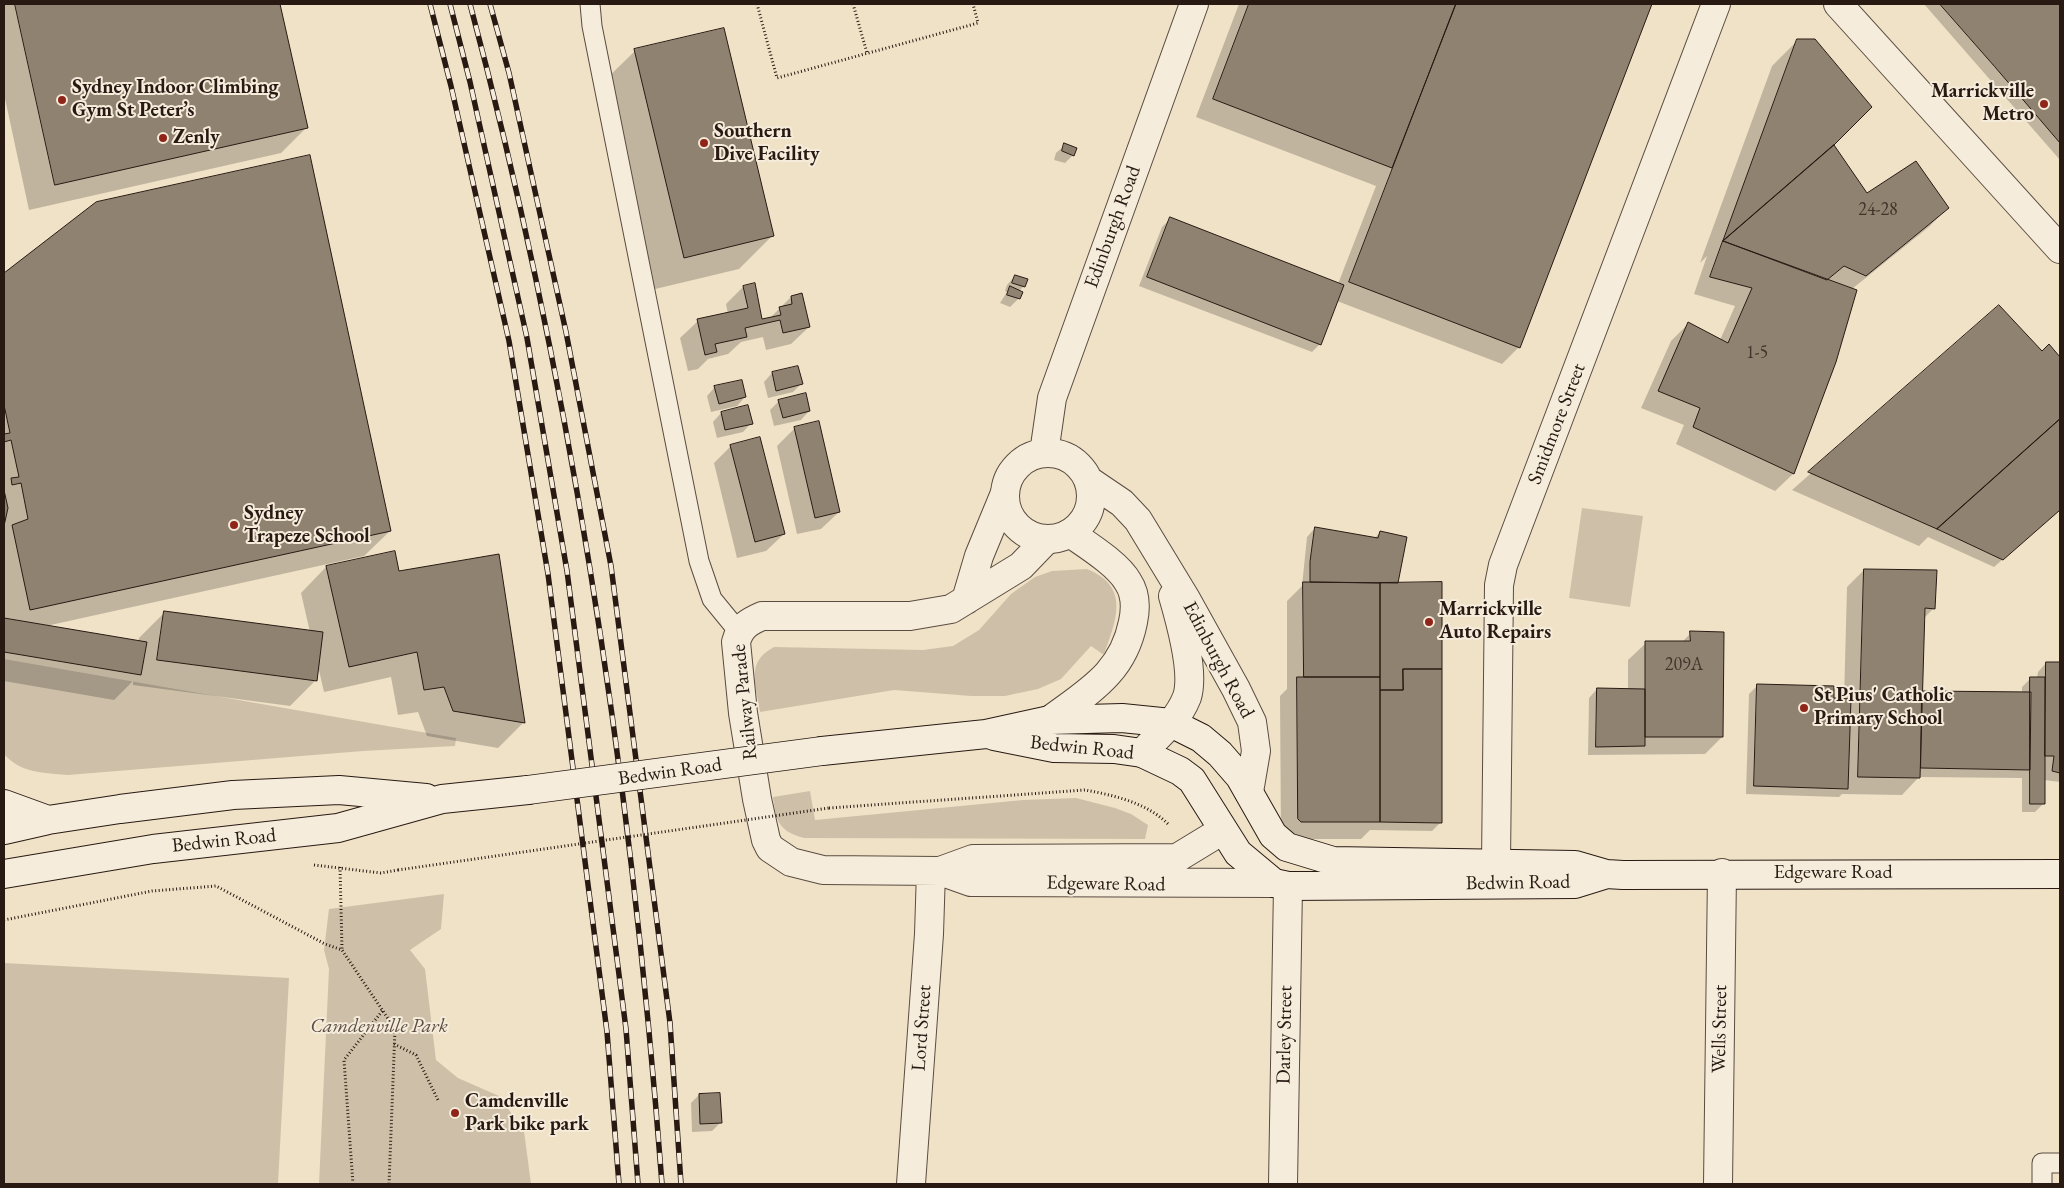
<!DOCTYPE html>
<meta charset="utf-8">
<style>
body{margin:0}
#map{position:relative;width:2064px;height:1188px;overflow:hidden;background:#f0e2c7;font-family:"EB Garamond",serif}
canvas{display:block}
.frame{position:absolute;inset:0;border:5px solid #281a13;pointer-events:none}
</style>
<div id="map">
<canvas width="2064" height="1188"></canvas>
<div class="frame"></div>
</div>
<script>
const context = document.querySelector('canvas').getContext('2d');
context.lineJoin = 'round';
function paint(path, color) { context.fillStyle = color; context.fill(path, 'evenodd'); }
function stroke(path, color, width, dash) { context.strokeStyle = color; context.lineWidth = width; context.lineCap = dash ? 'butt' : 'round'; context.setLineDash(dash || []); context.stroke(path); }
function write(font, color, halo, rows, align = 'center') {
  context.font = font + ' "EB Garamond",serif'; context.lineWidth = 4; context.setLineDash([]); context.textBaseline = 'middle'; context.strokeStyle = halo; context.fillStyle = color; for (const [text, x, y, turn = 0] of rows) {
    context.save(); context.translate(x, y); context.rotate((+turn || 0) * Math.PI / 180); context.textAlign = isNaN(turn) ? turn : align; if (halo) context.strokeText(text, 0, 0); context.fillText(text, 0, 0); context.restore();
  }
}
paint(new Path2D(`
 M 1582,508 L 1643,516 L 1630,607 L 1569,598 Z
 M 1087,569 C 1131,587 1116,620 1104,655 L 1091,646 L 1061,679 L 1038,689 L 1005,696 L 971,696 L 894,690 L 760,712 C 756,685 745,662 774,647 L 923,650 L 953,646 L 979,630 L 1011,594 L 1035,577 L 1052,571 Z
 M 4,659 L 456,738 L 455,746 L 363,751 L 68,775 C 44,773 20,773 4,754 Z
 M 810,791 L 815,820 L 1023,800 L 1076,798 L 1115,808 L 1131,814 L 1148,825 L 1145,839 L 804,838 C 779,831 776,822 773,797 Z
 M 444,894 L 441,929 L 410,950 L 425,969 L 436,1060 L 458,1078 L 499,1096 L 524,1131 L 531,1184 L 319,1184 L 329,969 L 324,950 L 329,909 Z
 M 4,963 L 289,978 L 278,1184 L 4,1184 Z`), '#cec0a8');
paint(new Path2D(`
 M 4,4 L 279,4 L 306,128 L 281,153 L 29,210 L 4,94 Z
 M 1239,4 L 1651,4 L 1519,347 L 1502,364 L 1337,301 L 1320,344 L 1312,352 L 1139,286 L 1162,227 L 1170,219 L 1338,284 L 1376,186 L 1196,117 Z
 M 1924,4 L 2060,4 L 2060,160 Z
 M 1798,40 L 1833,144 L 1867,194 L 1947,208 L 1930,226 L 1852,289 L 1835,362 L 1793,474 L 1775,491 L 1676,444 L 1684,425 L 1641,408 L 1671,341 L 1688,324 L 1720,340 L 1735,306 L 1694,294 L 1707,256 L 1700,263 L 1772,66 Z
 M 635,51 L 772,236 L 739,269 L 651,290 L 602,83 Z
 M 1065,145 L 1073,155 L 1065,163 L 1054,160 L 1056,153 Z
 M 96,203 L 390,531 L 364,556 L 46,626 L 138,642 L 139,638 L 164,613 L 310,632 L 301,593 L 326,567 L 398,572 L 524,722 L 498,748 L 427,736 L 418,712 L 398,715 L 391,677 L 324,692 L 318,666 L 316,680 L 290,706 L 133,685 L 133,681 L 114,700 L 4,681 L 4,275 Z
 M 1015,276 L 1024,286 L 1019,291 L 1019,298 L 1010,307 L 1000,303 L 1007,292 L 1005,291 L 1007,285 Z
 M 743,287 L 761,321 L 768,320 L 791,297 L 809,327 L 791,344 L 766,350 L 763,337 L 741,342 L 728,354 L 708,359 L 698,369 L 688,371 L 680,338 L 698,321 L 728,314 L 726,304 Z
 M 1999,307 L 2042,353 L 2049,346 L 2060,359 L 2060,509 L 1994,567 L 1928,537 L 1919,546 L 1792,490 Z
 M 798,367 L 801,384 L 793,392 L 768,398 L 764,382 L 772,373 Z
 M 715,387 L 745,397 L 737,406 L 711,412 L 707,396 Z
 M 779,401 L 809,411 L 801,420 L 774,426 L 770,410 Z
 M 721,413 L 751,423 L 743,432 L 717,438 L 713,422 Z
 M 795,428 L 839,512 L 821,529 L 797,534 L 777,446 Z
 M 731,446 L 784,534 L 766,551 L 737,558 L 714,463 Z
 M 1315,528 L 1374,539 L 1380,532 L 1397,583 L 1441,822 L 1432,831 L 1370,830 L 1361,839 L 1284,839 L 1281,837 L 1280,696 L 1287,689 L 1287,601 L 1302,586 L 1307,537 Z
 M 1864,570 L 1934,608 L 1923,619 L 1921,692 L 2022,693 L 2022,687 L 2031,678 L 2037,679 L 2038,672 L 2046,663 L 2060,663 L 2060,782 L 2044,780 L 2044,803 L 2035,812 L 2022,812 L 2022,778 L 1919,777 L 1902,795 L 1842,794 L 1839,797 L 1746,794 L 1749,694 L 1757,686 L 1844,700 L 1847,587 Z
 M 1691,633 L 1722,737 L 1705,754 L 1588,755 L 1589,698 L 1597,689 L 1628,690 L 1628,660 L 1646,643 L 1681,643 Z
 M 699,1095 L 721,1122 L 712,1131 L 692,1132 L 691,1103 Z`), '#0003');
const building = new Path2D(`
 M 15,4 L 280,4 L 308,128 L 55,185 Z
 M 1249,4 L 1456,4 L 1392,168 L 1213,99 Z
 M 1456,4 L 1652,4 L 1520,348 L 1349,282 Z
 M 1940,4 L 2060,4 L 2060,143 L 1995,67 Z
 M 724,28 L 774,236 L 684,258 L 634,49 Z
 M 1797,39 L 1815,39 L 1872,107 L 1834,145 L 1723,241 Z
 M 1064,143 L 1077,148 L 1074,156 L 1062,151 Z
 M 1834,145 L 1867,193 L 1916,161 L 1949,208 L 1866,276 L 1844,266 L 1827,280 L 1723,241 Z
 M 310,155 L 391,531 L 30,610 L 12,525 L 28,519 L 21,483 L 12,485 L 11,478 L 19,477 L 11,440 L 4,442 L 4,434 L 10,433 L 4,405 L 4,273 L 96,202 Z
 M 1170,217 L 1344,285 L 1321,345 L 1147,277 Z
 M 1723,241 L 1857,290 L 1836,362 L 1794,474 L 1693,427 L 1700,408 L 1658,391 L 1688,322 L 1728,343 L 1752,288 L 1710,277 Z
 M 1015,275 L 1028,279 L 1025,287 L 1012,283 Z
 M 755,283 L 762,319 L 781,315 L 779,307 L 792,304 L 791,296 L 802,293 L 810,327 L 783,333 L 780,320 L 745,328 L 747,337 L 715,344 L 717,352 L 705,355 L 697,319 L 748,308 L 743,286 Z
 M 1010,286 L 1023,292 L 1020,299 L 1007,295 Z
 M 1999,305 L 2042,351 L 2049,344 L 2060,357 L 2060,419 L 1937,529 L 1808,472 Z
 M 798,366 L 803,384 L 776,391 L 772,372 Z
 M 742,380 L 746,397 L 719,404 L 714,386 Z
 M 806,393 L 810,411 L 783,418 L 778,400 Z
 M 748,405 L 753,424 L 725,430 L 721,412 Z
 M 2060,419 L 2060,510 L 2003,560 L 1937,529 Z
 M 819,421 L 840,512 L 815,518 L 794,427 Z
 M 760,437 L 785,534 L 755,542 L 730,445 Z
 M 4,490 L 8,508 L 4,526 Z
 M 1315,527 L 1378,538 L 1380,531 L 1407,537 L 1398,583 L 1310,582 L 1310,562 Z
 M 395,551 L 399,571 L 499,554 L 525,723 L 453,711 L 444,687 L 424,690 L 417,652 L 349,667 L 326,566 Z
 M 1864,569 L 1937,570 L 1935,609 L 1925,608 L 1920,778 L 1858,777 Z
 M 1303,582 L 1380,583 L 1380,677 L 1304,677 Z
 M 1442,582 L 1442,669 L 1403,669 L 1403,690 L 1380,690 L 1380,583 Z
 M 164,611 L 323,632 L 317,681 L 157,660 Z
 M 4,618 L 147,642 L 141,675 L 4,652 Z
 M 1690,631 L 1724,632 L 1723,737 L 1645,737 L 1645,641 L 1690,641 Z
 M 2046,662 L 2060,662 L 2060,773 L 2052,771 L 2054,756 L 2045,756 Z
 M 1403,669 L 1442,669 L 1442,823 L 1380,822 L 1380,690 L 1403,690 Z
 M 1297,677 L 1380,677 L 1380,822 L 1301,822 L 1298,819 Z
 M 2030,677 L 2045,677 L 2045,804 L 2030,804 Z
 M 1757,684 L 1834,686 L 1834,698 L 1851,699 L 1848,789 L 1754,786 Z
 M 1597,688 L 1645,689 L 1645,746 L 1596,747 Z
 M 1922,691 L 2031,692 L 2030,770 L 1921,768 Z
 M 720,1093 L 722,1123 L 700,1124 L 699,1094 Z`);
paint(building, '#908271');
stroke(building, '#281a13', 1);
const service = new Path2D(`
 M 590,4 L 592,26 L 699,561 L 712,599 L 739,632
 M 2042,1184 L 2042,1163 L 2060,1163`);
const minor = new Path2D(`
 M 1838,4 L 2060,249
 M 1047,539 L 1021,566 L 951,609 L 910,616 L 762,616 C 748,622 740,627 736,642 L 743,713 L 757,799 L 766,840 L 770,848 L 791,862 L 823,870 L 940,871 L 971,882 L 1274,883
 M 966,600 L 979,556 L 1005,493
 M 1142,753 L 1171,723
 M 1496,863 L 1499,585 L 1503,565 L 1716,4
 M 940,871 L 973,859 L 1177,858 L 1223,830
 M 911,1184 L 929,934 L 931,871
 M 1283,1184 L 1288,886
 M 1718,1184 L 1722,873`);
const tertiary = new Path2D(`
 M 1044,453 L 1052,398 L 1194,4
 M1005 496a43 43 0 1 1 86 0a43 43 0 1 1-86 0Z
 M 1088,480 L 1122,503 L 1138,520 L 1186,599 L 1236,689 L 1252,722 L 1256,751 L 1249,792
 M 1050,720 C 1089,691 1123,673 1133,622 C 1136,608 1136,594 1128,582 C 1118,564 1087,545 1070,533
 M 1171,723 C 1178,715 1183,707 1187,697 C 1195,672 1180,620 1173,596`);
const secondary = new Path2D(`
 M 994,736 L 1054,748 L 1114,749 L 1142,753 L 1180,771 L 1192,780 L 1238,853 L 1274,883 L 1288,886 L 1575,884 L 1604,875
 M 822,751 L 986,734 L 1050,720 L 1122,718 L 1171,723 L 1201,738 L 1220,754 L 1240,777 L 1273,835 L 1287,847 L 1333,861 L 1575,865 L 1606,874 L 1623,875 L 2060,874
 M 4,804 L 48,820
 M 4,830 L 48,820 L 120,809 L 233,795 L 339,790 L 426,798
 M 4,874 L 153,849 L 338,828 L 442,799 L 528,790`);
stroke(service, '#5a4c40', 21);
stroke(minor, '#5a4c40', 30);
stroke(tertiary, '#5a4c40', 30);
stroke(secondary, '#281a13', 30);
stroke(new Path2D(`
 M 757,4 L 777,78 L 978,23 L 973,4
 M 853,4 L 867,53
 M 829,808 L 1085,790 C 1113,795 1148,803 1169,825
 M 314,865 L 381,873 L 398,870
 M 340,867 L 342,949
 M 4,920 L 152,891 L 216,886 L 325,944 L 342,950 L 395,1029 L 389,1184
 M 394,1044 L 416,1055 L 438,1100
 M 353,1184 L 344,1060 L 383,1010`), '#281a13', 3, [1, 2.5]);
stroke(service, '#f5ecdb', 19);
stroke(minor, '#f5ecdb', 28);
stroke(tertiary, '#f5ecdb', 28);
stroke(secondary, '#f5ecdb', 28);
const rail = new Path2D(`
 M 430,4 L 451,86 L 509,341 L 548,574 L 607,1032 L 619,1184
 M 450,4 L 470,82 L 527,338 L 567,571 L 626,1029 L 638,1184
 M 470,4 C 573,389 632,787 662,1184
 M 490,4 L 509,73 L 566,332 L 611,566 L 670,1023 L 681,1184`);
stroke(rail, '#281a13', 5.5);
stroke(rail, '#f5ecdb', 4, [11]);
const secondaryBridge = new Path2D(`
 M 528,790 L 822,751`);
stroke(secondaryBridge, '#281a13', 30, []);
stroke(new Path2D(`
 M 398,870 L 829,808`), '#281a13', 3, [1, 2.5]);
stroke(secondaryBridge, '#f5ecdb', 28);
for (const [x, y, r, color] of [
 [62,100,5,"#8f2418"],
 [2044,104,5,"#8f2418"],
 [163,138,5,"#8f2418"],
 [704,143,5,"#8f2418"],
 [234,525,5,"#8f2418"],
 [1429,622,5,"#8f2418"],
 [1804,708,5,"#8f2418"],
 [455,1113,5,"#8f2418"]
]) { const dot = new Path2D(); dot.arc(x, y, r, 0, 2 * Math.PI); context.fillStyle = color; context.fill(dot); stroke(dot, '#f5ecdb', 2); }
write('18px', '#42342a', null, [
 ["24-28",1878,210],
 ["1-5",1757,353],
 ["209A",1684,665]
]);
write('bold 20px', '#281a13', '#f5ecdb', [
 ["Sydney Indoor Climbing",72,88],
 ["Gym St Peter’s",72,111],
 ["Marrickville",2034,92,"right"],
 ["Metro",2034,115,"right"],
 ["Southern",714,132],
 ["Dive Facility",714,155],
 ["Zenly",173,138],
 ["Sydney",244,514],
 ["Trapeze School",244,537],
 ["Marrickville",1439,610],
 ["Auto Repairs",1439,633],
 ["St Pius' Catholic",1814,696],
 ["Primary School",1814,719],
 ["Camdenville",465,1102],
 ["Park bike park",465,1125]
], 'left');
write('20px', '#281a13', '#f5ecdb', [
 ["Edinburgh Road",1113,227,-70],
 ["Smidmore Street",1557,424,-69],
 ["Edinburgh Road",1218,660,62],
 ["Railway Parade",745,702,-96],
 ["Bedwin Road",1082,748,6],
 ["Bedwin Road",670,772,-8],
 ["Bedwin Road",224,841,-6],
 ["Edgeware Road",1833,873],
 ["Bedwin Road",1518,883,-1],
 ["Edgeware Road",1106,884,1],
 ["Lord Street",922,1028,-86],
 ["Wells Street",1720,1029,-89],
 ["Darley Street",1285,1035,-89]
]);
write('italic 20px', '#5a4c40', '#f5ecdb', [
 ["Camdenville Park",379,1027]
]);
</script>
